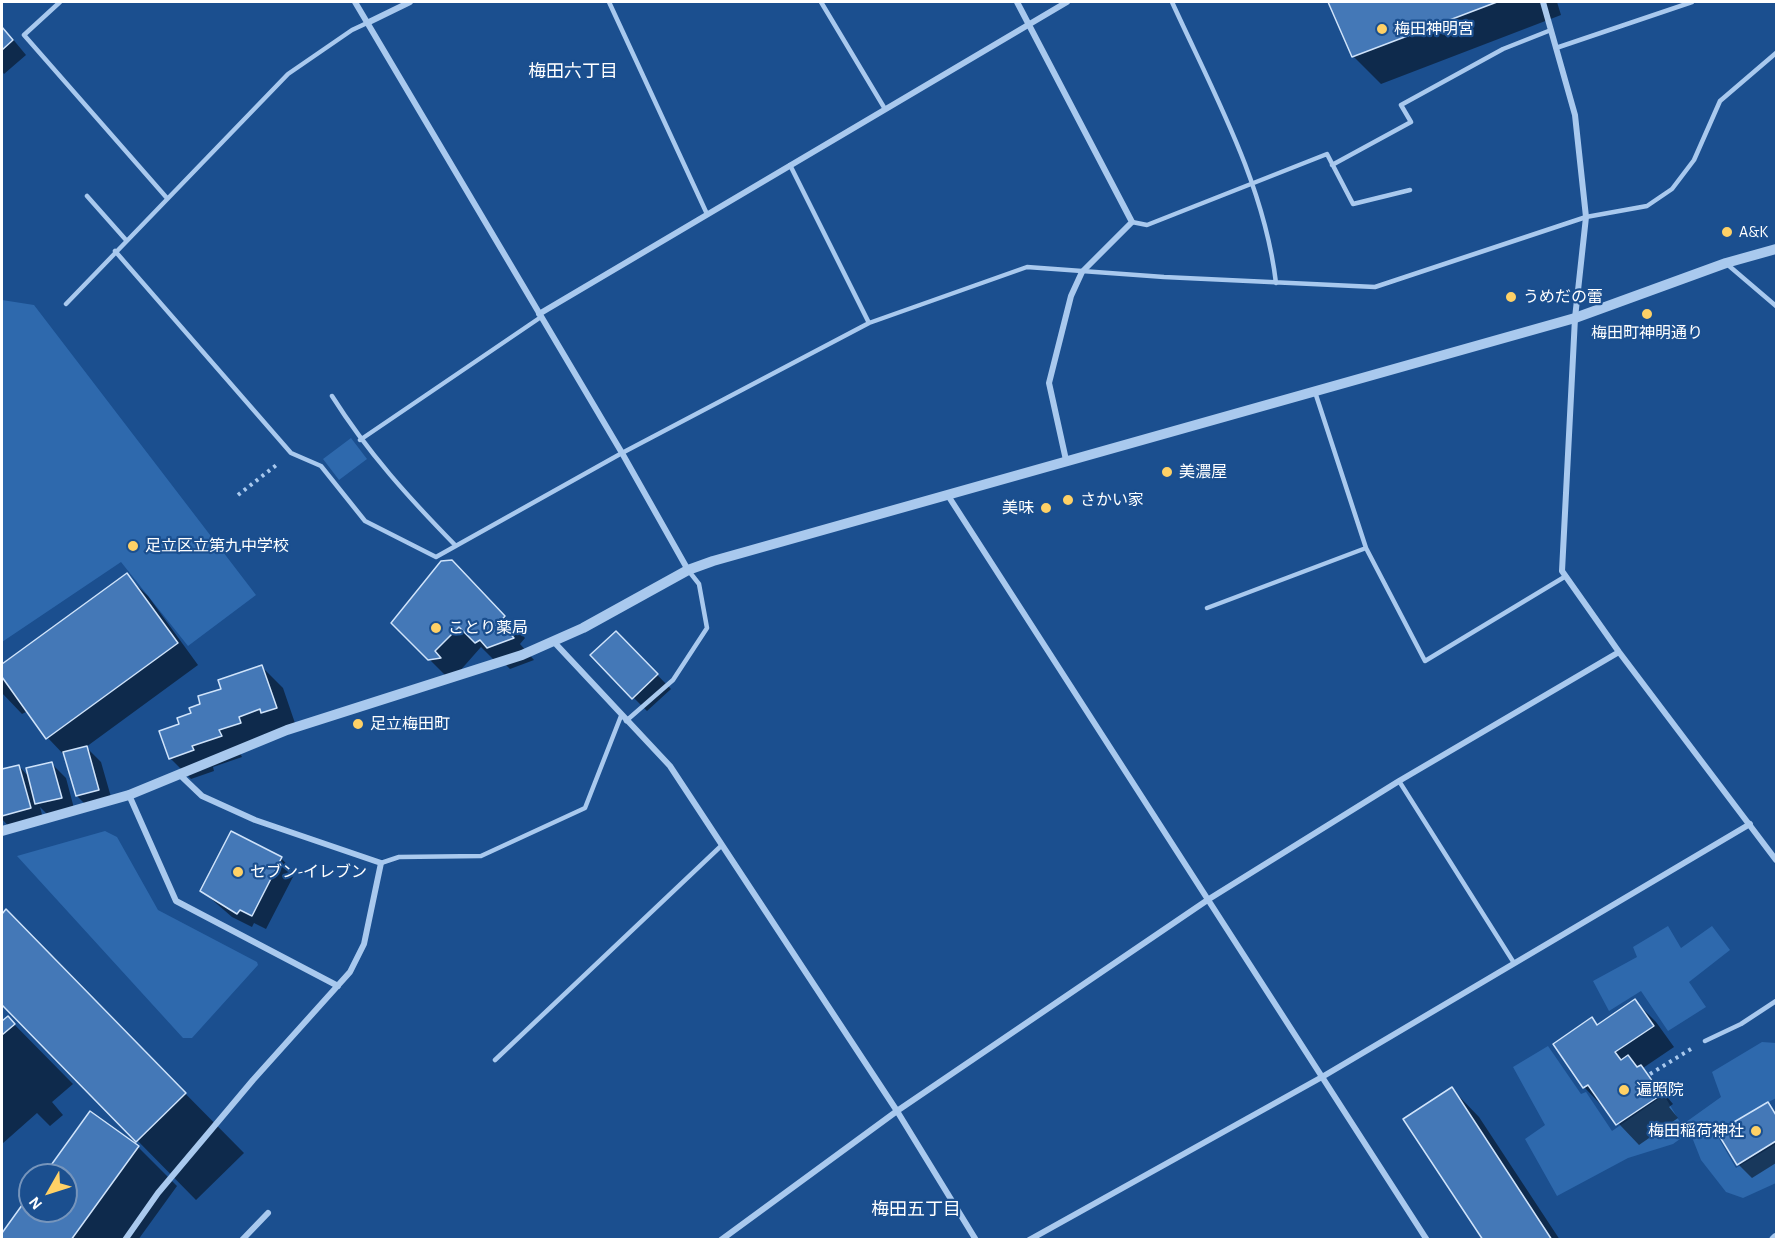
<!DOCTYPE html>
<meta charset="utf-8">
<style>
body{margin:0}
#map{position:relative;width:1778px;height:1241px;overflow:hidden;background:#1b4f8f;font-family:"Alegreya Sans",sans-serif}
canvas{display:block}
.frame{position:absolute;inset:0;border:3px solid #fff;pointer-events:none}
.north{position:absolute;left:18px;top:1163px;width:60px;height:60px;box-sizing:border-box;background:#1b4f8f;border:2px solid #7695bc;border-radius:50%;rotate:231deg;font-size:16px;font-weight:700;line-height:24px;text-align:center;color:#fff}
.north::after{content:'';display:block;margin:auto;width:21px;height:27px;background:#ffd166;clip-path:polygon(50% 0,100% 100%,50% 72%,0 100%)}
</style>
<div id="map">
<canvas width="1778" height="1241"></canvas>
<div class="frame"></div>
<div class="north">N</div>
</div>
<script>
const context = document.querySelector('canvas').getContext('2d');
context.lineJoin = 'round';
function paint(path, color) { context.fillStyle = color; context.fill(path, 'evenodd'); }
function stroke(path, color, width, dash) { context.strokeStyle = color; context.lineWidth = width; context.lineCap = dash ? 'butt' : 'round'; context.setLineDash(dash || []); context.stroke(path); }
function write(font, color, halo, rows, align = 'center') {
  context.font = font + ' "Alegreya Sans","Noto Sans JP",sans-serif'; context.lineWidth = 4.5; context.setLineDash([]); context.textBaseline = 'middle'; context.strokeStyle = halo; context.fillStyle = color; for (const [text, x, y, turn = 0] of rows) {
    context.save(); context.translate(x, y); context.rotate((+turn || 0) * Math.PI / 180); context.textAlign = isNaN(turn) ? turn : align; if (halo) context.strokeText(text, 0, 0); context.fillText(text, 0, 0); context.restore();
  }
}
paint(new Path2D(`
 M 2,300 L 34,305 L 256,595 L 188,646 L 121,562 L 2,642 Z
 M 351,438 L 367,459 L 339,480 L 323,459 Z
 M 105,831 L 117,837 L 158,910 L 257,962 L 258,965 L 192,1038 L 183,1038 L 17,856 Z
 M 1668,926 L 1681,948 L 1712,926 L 1730,950 L 1689,982 L 1706,1007 L 1668,1031 L 1641,991 L 1609,1011 L 1593,981 L 1637,957 L 1633,947 Z
 M 1762,1042 L 1776,1043 L 1776,1098 L 1715,1132 L 1736,1168 L 1776,1144 L 1776,1183 L 1743,1198 L 1726,1192 L 1701,1160 L 1686,1122 L 1721,1097 L 1712,1072 Z
 M 1548,1046 L 1581,1094 L 1586,1092 L 1612,1131 L 1664,1095 L 1687,1134 L 1673,1144 L 1628,1158 L 1557,1196 L 1525,1139 L 1545,1125 L 1513,1067 Z`), '#2e69ad');
paint(new Path2D(`
 M 1329,2 L 1557,2 L 1561,15 L 1381,84 L 1353,56 Z
 M 2,26 L 26,55 L 4,74 L 2,71 Z
 M 126,575 L 148,596 L 198,665 L 86,747 L 101,762 L 113,804 L 91,810 L 77,796 L 66,757 L 48,738 L 28,711 L 22,714 L 2,693 L 2,666 Z
 M 473,584 L 525,638 L 520,644 L 534,660 L 510,669 L 502,661 L 497,663 L 481,647 L 451,681 L 393,623 Z
 M 630,647 L 671,689 L 647,711 L 633,697 Z
 M 261,666 L 283,688 L 297,729 L 239,751 L 242,757 L 213,767 L 214,771 L 191,779 L 170,758 L 181,725 L 202,705 Z
 M 52,764 L 66,778 L 75,812 L 51,818 L 40,807 L 44,822 L 13,831 L 2,819 L 2,771 L 19,766 L 30,778 Z
 M 281,858 L 295,873 L 266,929 L 254,923 L 252,927 L 232,917 L 202,891 Z
 M 6,912 L 244,1153 L 196,1200 L 2,1003 L 2,916 Z
 M 1635,1001 L 1656,1022 L 1674,1047 L 1643,1068 L 1673,1104 L 1669,1107 L 1678,1118 L 1639,1145 L 1584,1087 L 1592,1019 L 1599,1026 Z
 M 8,1018 L 73,1084 L 52,1102 L 63,1115 L 50,1126 L 37,1113 L 2,1144 L 2,1023 Z
 M 1452,1089 L 1479,1117 L 1560,1240 L 1484,1240 Z
 M 1768,1104 L 1776,1112 L 1776,1163 L 1752,1178 L 1738,1164 Z
 M 90,1113 L 138,1147 L 177,1186 L 138,1240 L 2,1240 L 2,1235 L 30,1196 L 30,1211 L 66,1211 L 66,1175 L 45,1175 Z`), '#0007');
const building = new Path2D(`
 M 1328,2 L 1497,2 L 1352,57 Z
 M 2,27 L 13,40 L 2,50 Z
 M 452,560 L 505,616 L 500,622 L 514,638 L 487,648 L 480,640 L 475,643 L 459,627 L 435,651 L 441,658 L 428,660 L 391,623 L 441,561 Z
 M 127,573 L 178,643 L 46,739 L 2,677 L 2,664 Z
 M 616,631 L 658,674 L 632,699 L 590,655 Z
 M 262,665 L 277,708 L 261,713 L 260,709 L 239,717 L 241,723 L 219,730 L 222,736 L 192,746 L 194,750 L 169,759 L 159,731 L 179,724 L 177,718 L 191,713 L 189,708 L 200,704 L 198,696 L 221,689 L 218,680 Z
 M 87,746 L 99,790 L 76,796 L 63,752 Z
 M 52,762 L 62,798 L 35,804 L 26,768 Z
 M 19,765 L 31,808 L 2,816 L 2,769 Z
 M 231,831 L 282,857 L 252,916 L 240,910 L 237,914 L 200,891 Z
 M 6,909 L 186,1093 L 136,1142 L 2,1005 L 2,914 Z
 M 1635,999 L 1654,1026 L 1615,1052 L 1621,1060 L 1628,1055 L 1637,1067 L 1641,1065 L 1653,1082 L 1649,1085 L 1658,1097 L 1616,1125 L 1588,1085 L 1583,1088 L 1553,1044 L 1592,1017 L 1597,1025 Z
 M 8,1016 L 15,1024 L 2,1035 L 2,1021 Z
 M 1452,1087 L 1552,1240 L 1483,1240 L 1403,1119 Z
 M 1768,1102 L 1776,1115 L 1776,1141 L 1737,1165 L 1717,1132 Z
 M 90,1111 L 139,1146 L 71,1240 L 2,1240 L 2,1233 L 30,1194 L 30,1211 L 66,1211 L 66,1175 L 44,1175 Z`);
paint(building, '#4478b7');
stroke(building, '#cfe3fa', 1.5);
stroke(new Path2D(`
 M 238,495 L 279,463
 M 1650,1074 L 1691,1049`), '#a9c9ee', 4, [3, 4.5]);
stroke(new Path2D(`
 M 60,2 L 24,35 L 166,197
 M 609,2 L 707,214
 M 821,2 L 885,109
 M 1172,2 C 1213,92 1264,183 1276,283
 M 1556,48 L 1692,2
 M 790,165 L 869,323
 M 1332,165 L 1411,122 L 1401,105 L 1503,49 L 1551,30
 M 87,196 L 126,240
 M 1132,222 L 1147,225 L 1327,154 L 1353,204 L 1410,190
 M 115,251 L 291,453 L 321,466 L 365,521 L 436,557 L 622,453 L 869,323 L 1027,267 L 1164,277 L 1375,287 L 1586,217 L 1647,206 L 1672,189 L 1694,160 L 1720,101 L 1776,53
 M 1728,265 L 1776,306
 M 66,304 L 288,74 L 352,30 L 367,23
 M 1315,392 L 1366,548
 M 332,396 C 368,453 409,498 456,546
 M 360,440 L 541,317
 M 1207,608 L 1366,548 L 1425,661 L 1566,576
 M 626,721 L 673,680 L 707,628 L 699,584 L 688,570
 M 1399,781 L 1514,963
 M 381,863 L 399,857 L 481,856 L 585,808 L 621,716
 M 1705,1041 L 1741,1024 L 1776,1001
 M 495,1060 L 721,846`), '#a9c9ee', 4.5);
stroke(new Path2D(`
 M 355,2 L 622,453 L 688,570
 M 1017,2 L 1132,222 L 1082,272 L 1071,296 L 1049,383 L 1066,460
 M 1543,2 L 1575,115 L 1586,217 L 1575,318 L 1562,571 L 1619,652 L 1776,860
 M 367,23 L 410,2
 M 539,314 L 1067,2
 M 947,494 L 1427,1240
 M 554,642 L 670,766 L 897,1111 L 976,1240
 M 129,795 L 176,901 L 338,986
 M 125,1240 L 158,1193 L 253,1080 L 350,972 L 364,944 L 381,863 L 255,820 L 202,796 L 179,774
 M 242,1240 L 268,1213
 M 721,1240 L 897,1111 L 1209,899 L 1399,781 L 1619,652
 M 1029,1240 L 1322,1077 L 1750,824`), '#a9c9ee', 6);
stroke(new Path2D(`
 M 2,831 L 129,795 L 287,730 L 522,655 L 583,628 L 688,570 L 713,561 L 1575,318 L 1726,263 L 1776,249
 M 1774,1240 L 1776,1238`), '#a9c9ee', 10);
for (const [x, y, r, color] of [
 [1382,29,6,"#ffd166"],
 [1727,232,6,"#ffd166"],
 [1511,297,6,"#ffd166"],
 [1647,314,6,"#ffd166"],
 [1167,472,6,"#ffd166"],
 [1068,500,6,"#ffd166"],
 [1046,508,6,"#ffd166"],
 [133,546,6,"#ffd166"],
 [436,628,6,"#ffd166"],
 [358,724,6,"#ffd166"],
 [238,872,6,"#ffd166"],
 [1624,1090,6,"#ffd166"],
 [1756,1131,6,"#ffd166"]
]) { const dot = new Path2D(); dot.arc(x, y, r, 0, 2 * Math.PI); context.fillStyle = color; context.fill(dot); stroke(dot, '#1b4f8f', 2); }
write('16px', '#fff', '#1b4f8f', [
 ["梅田神明宮",1394,29],
 ["A&K",1739,232],
 ["うめだの蕾",1523,297],
 ["梅田町神明通り",1647,333,"center"],
 ["美濃屋",1179,472],
 ["さかい家",1080,500],
 ["美味",1034,508,"right"],
 ["足立区立第九中学校",145,546],
 ["ことり薬局",448,628],
 ["足立梅田町",370,724],
 ["セブン-イレブン",250,872],
 ["遍照院",1636,1090],
 ["梅田稲荷神社",1744,1131,"right"]
], 'left');
write('18px', '#fff', '#1b4f8f', [
 ["梅田六丁目",573,72],
 ["梅田五丁目",916,1210]
]);
</script>
